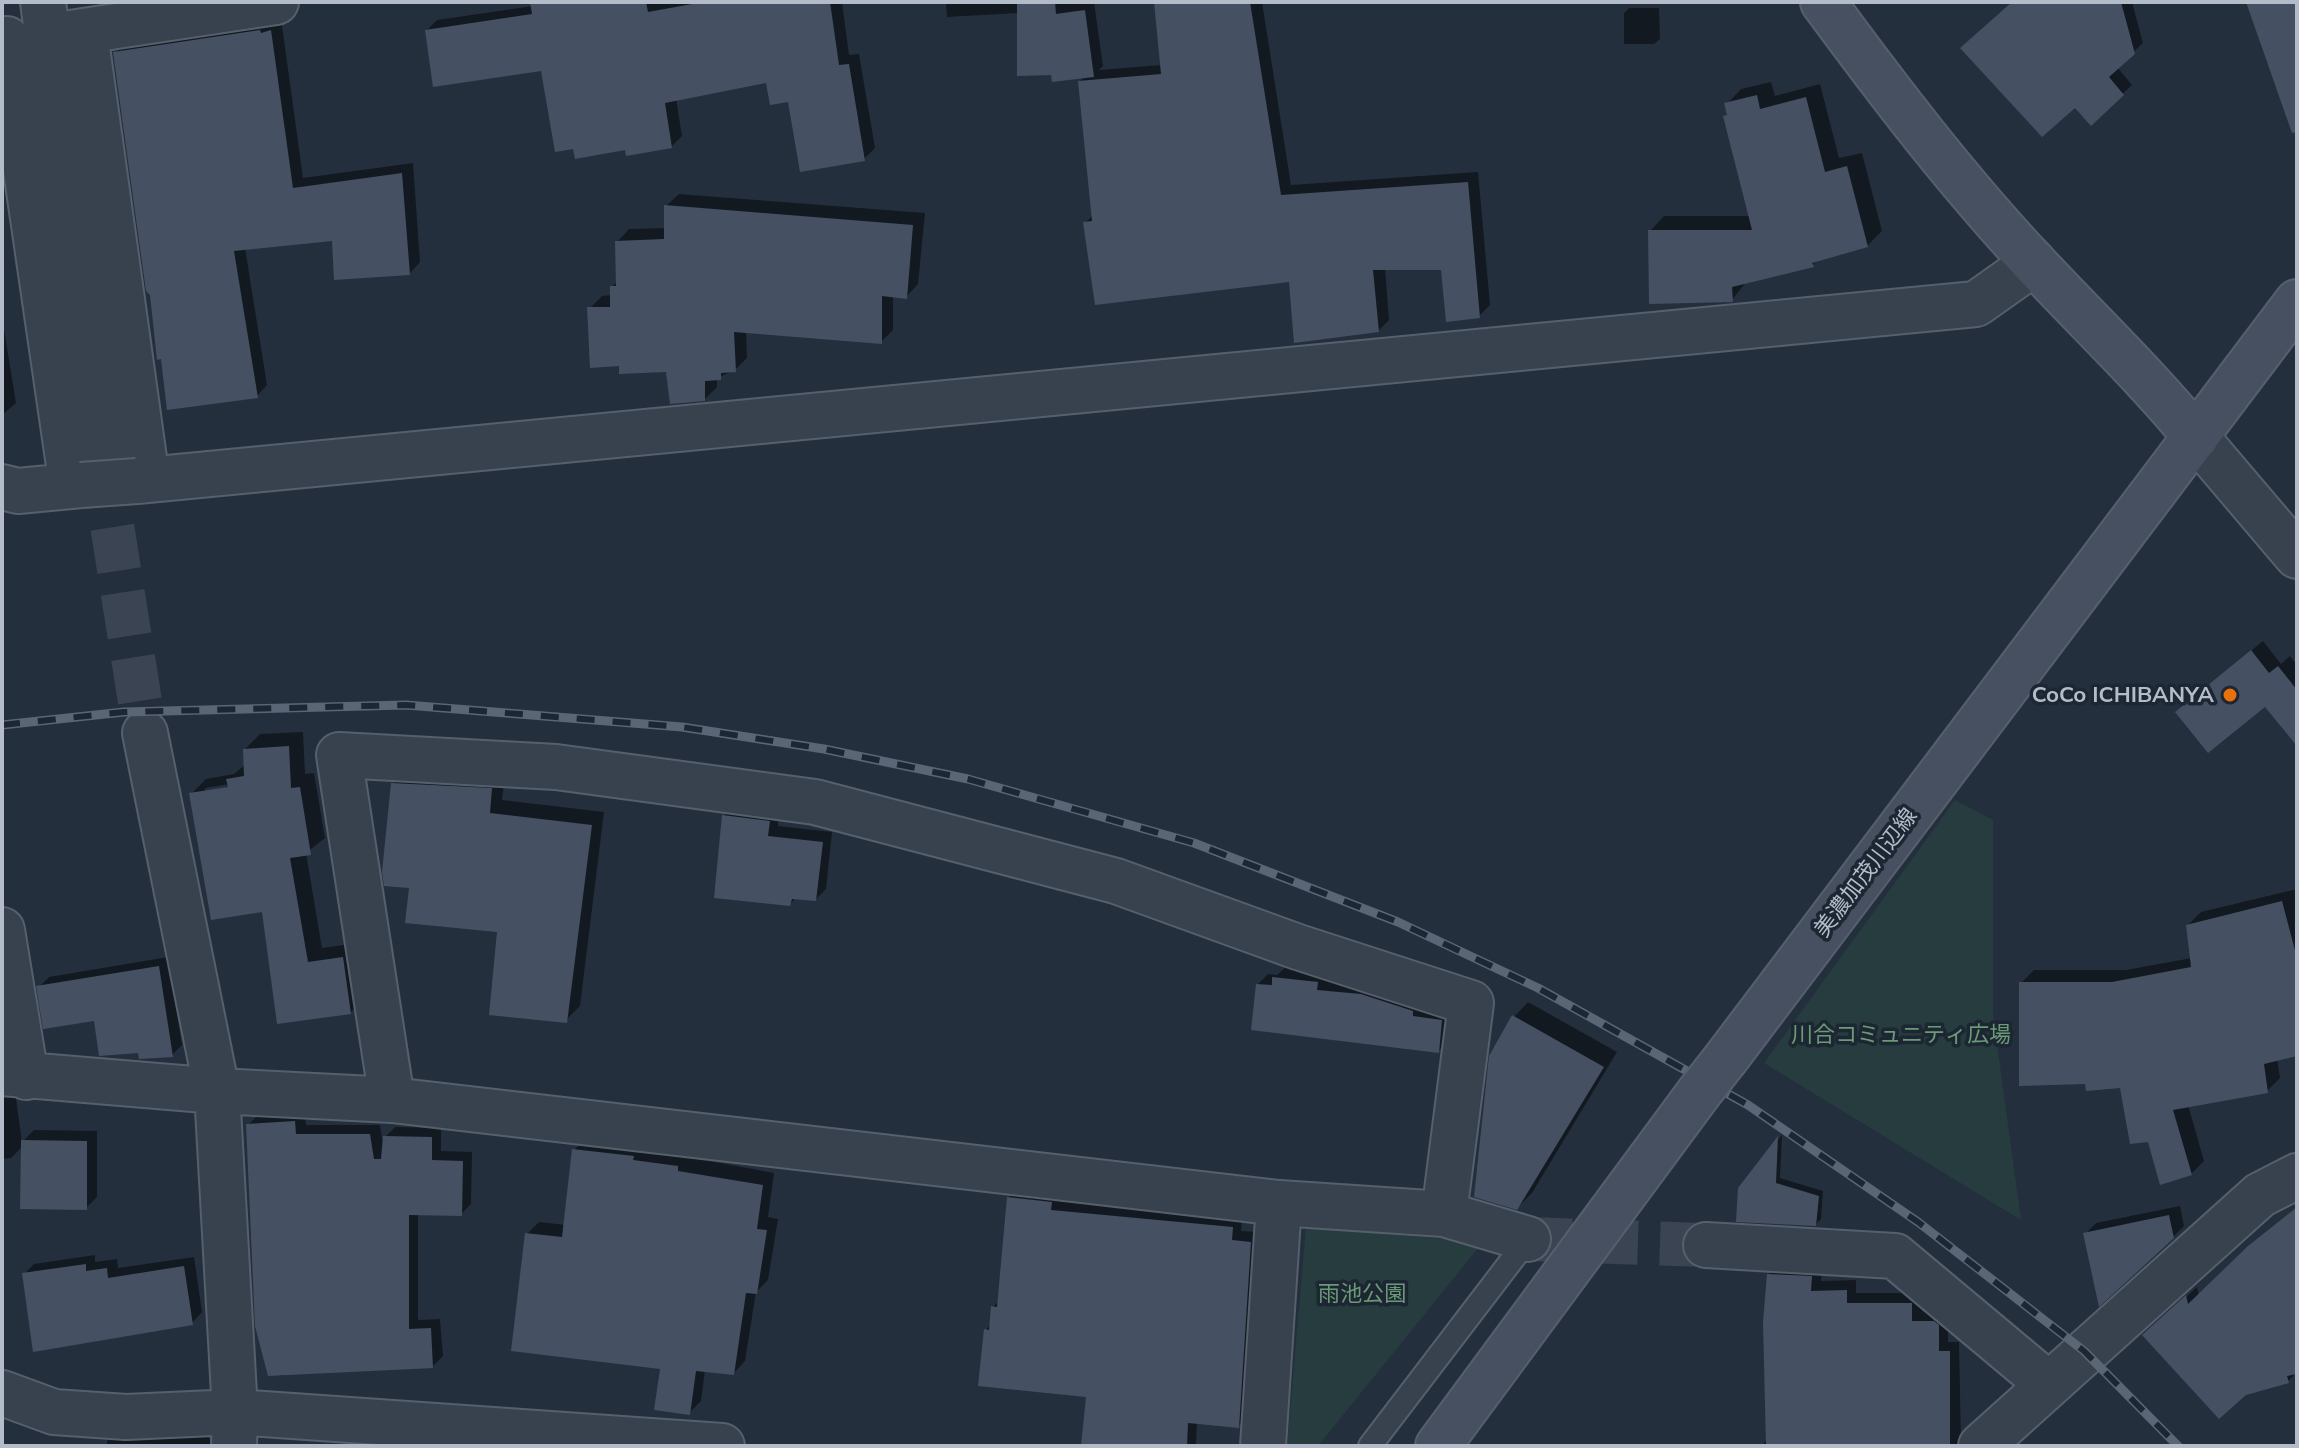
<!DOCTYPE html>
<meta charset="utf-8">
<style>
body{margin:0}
#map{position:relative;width:2299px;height:1448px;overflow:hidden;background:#242f3e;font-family:Mulish,sans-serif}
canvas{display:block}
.frame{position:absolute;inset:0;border:4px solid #b4bcc9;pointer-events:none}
</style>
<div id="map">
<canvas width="2299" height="1448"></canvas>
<div class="frame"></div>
</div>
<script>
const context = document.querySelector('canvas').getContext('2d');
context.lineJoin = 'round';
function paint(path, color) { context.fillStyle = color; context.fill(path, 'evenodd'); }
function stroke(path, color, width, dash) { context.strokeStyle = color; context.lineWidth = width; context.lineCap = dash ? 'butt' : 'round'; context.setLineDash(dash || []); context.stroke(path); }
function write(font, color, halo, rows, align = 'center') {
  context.font = font + ' Mulish,"Noto Sans JP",sans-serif'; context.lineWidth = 7; context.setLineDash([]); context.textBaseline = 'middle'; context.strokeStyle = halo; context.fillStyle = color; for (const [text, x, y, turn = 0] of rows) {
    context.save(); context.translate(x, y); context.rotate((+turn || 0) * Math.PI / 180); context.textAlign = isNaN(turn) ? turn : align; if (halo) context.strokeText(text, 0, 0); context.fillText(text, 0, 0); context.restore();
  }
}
paint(new Path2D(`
 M 1955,800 L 1993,820 L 1993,1015 L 2021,1220 L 1764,1063 Z
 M 1306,1227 L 1483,1242 L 1318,1446 L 1287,1446 Z`), '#263c3f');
paint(new Path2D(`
 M 532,2 L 842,2 L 849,55 L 859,54 L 875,148 L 864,159 L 767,80 L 676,98 L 682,136 L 671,147 L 627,148 L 542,69 L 427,30 L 437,20 L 533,6 Z
 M 946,2 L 1094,2 L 1103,66 L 1099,70 L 1162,65 L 1156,2 L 1262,2 L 1291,185 L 1478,172 L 1490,305 L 1479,316 L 1443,268 L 1385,268 L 1389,320 L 1378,331 L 1291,280 L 1085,223 L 1093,215 L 1080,81 L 1085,76 L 1019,13 L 947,17 Z
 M 2079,2 L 2132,2 L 2143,43 L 2117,67 L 2132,85 L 2091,123 Z
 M 1629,8 L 1659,8 L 1660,39 L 1654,44 L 1624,44 L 1624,13 Z
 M 281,18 L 303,178 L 413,163 L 420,262 L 410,273 L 333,239 L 245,248 L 267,385 L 257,396 L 152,294 L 115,53 L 126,42 Z
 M 1771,82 L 1775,96 L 1820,84 L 1839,158 L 1862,153 L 1882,231 L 1867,246 L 1818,260 L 1812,265 L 1746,282 L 1732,300 L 1650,231 L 1664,216 L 1751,216 L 1727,104 L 1741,89 Z
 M 679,194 L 925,213 L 918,284 L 906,297 L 893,295 L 893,330 L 881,342 L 746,331 L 747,358 L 735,370 L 717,378 L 717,387 L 705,399 L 667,370 L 621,364 L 590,308 L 602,296 L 612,295 L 612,287 L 618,281 L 617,242 L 629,229 L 666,228 L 666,206 Z
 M 2,317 L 16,403 L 2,415 Z
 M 2263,641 L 2281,664 L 2290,656 L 2297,665 L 2297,710 L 2265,704 L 2177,712 Z
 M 303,732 L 305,774 L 314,773 L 325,838 L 306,853 L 322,948 L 357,943 L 365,997 L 351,1012 L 279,1022 L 264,909 L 191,794 L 206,779 L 234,774 L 246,764 L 245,749 L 260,734 ZM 237,783 L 238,787 L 205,793 L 205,788 Z
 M 407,770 L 505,775 L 502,800 L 604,812 L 580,1006 L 566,1020 L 500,930 L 411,887 L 393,784 Z
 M 734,806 L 779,812 L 778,826 L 832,832 L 826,889 L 816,899 L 796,898 L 790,904 L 724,816 Z
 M 2297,889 L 2297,1054 L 2277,1058 L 2280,1078 L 2267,1091 L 2188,1105 L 2204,1161 L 2191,1174 L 2150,1140 L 2122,1086 L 2087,1082 L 2021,983 L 2034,970 L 2126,970 L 2192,958 L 2188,925 L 2201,912 Z
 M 168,957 L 182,1045 L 172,1055 L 140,1050 L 95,1018 L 39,987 L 49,977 Z
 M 1285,968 L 1327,972 L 1326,980 L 1372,984 L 1452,1010 L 1449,1041 L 1438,1051 L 1258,984 L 1268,974 L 1277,975 Z
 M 1528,1002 L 1617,1052 L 1532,1193 L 1517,1208 L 1514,1017 Z
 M 15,1091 L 22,1142 L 34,1130 L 97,1131 L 97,1197 L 86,1208 L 23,1146 L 11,1158 L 2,1159 L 2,1092 Z
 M 305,1112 L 306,1125 L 380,1125 L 382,1140 L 395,1127 L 441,1128 L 441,1151 L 472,1152 L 471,1204 L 461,1214 L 418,1214 L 418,1320 L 440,1319 L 443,1356 L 433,1366 L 305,1374 L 305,1370 L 281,1376 L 248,1125 L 258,1115 Z
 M 1782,1135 L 1780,1178 L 1823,1191 L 1821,1219 L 1816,1224 L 1740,1188 Z
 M 586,1138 L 774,1173 L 768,1217 L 778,1219 L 768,1280 L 756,1292 L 745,1361 L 734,1373 L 705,1370 L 701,1401 L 689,1413 L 662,1367 L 527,1234 L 539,1222 L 566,1225 L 574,1150 Z
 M 1019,1187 L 1061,1192 L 1060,1200 L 1242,1218 L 1241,1231 L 1261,1232 L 1249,1416 L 1238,1426 L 1197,1422 L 1196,1446 L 1083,1446 L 1088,1395 L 986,1330 L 991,1324 L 993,1307 L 999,1301 L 1009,1197 Z
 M 2180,1206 L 2184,1226 L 2173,1237 L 2085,1234 L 2096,1223 Z
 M 2297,1207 L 2297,1372 L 2288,1381 L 2155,1325 L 2197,1287 L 2199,1296 L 2261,1236 Z
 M 95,1255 L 95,1262 L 117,1259 L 118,1268 L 194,1257 L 202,1312 L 192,1323 L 24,1274 L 34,1264 Z
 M 1779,1264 L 1822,1267 L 1821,1281 L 1856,1280 L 1856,1293 L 1922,1293 L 1922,1311 L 1948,1314 L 1948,1342 L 1959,1342 L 1961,1442 L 1957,1446 L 1762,1446 L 1767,1439 L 1769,1274 Z
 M 206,1429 L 212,1446 L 107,1446 L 107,1441 L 118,1431 Z`), '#0007');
paint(new Path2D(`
 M 530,2 L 646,2 L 648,12 L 703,2 L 830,2 L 839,65 L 849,64 L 865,161 L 800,172 L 788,102 L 770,105 L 766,83 L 665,103 L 672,148 L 626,156 L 625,150 L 575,159 L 573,149 L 555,152 L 541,71 L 433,87 L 425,30 L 532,14 Z
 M 1017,2 L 1055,2 L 1056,14 L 1085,10 L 1094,77 L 1052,82 L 1051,75 L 1017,76 Z
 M 1154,2 L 1250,2 L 1281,195 L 1468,182 L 1480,318 L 1446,322 L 1441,270 L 1373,270 L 1379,332 L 1294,343 L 1289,282 L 1095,305 L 1083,222 L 1092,221 L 1078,81 L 1161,74 Z
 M 2012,2 L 2121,2 L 2135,54 L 2109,77 L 2124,95 L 2091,126 L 2075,108 L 2042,137 L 1960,48 Z
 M 2246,2 L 2297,2 L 2297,132 L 2292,133 Z
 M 260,30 L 261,33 L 271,30 L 293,188 L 402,173 L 410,275 L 334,280 L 332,241 L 234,251 L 258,398 L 167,410 L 161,359 L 157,360 L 150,295 L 146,291 L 113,52 Z
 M 1757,95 L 1760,109 L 1806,97 L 1825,172 L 1847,166 L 1868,247 L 1812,263 L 1814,267 L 1732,287 L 1733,302 L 1649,304 L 1648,230 L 1752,230 L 1723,116 L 1727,115 L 1724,103 Z
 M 664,205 L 913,225 L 907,299 L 882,296 L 882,344 L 734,332 L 736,372 L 721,373 L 721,380 L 705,381 L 705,401 L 670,404 L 666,372 L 619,374 L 619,366 L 590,368 L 587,307 L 610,307 L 610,286 L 616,286 L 615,241 L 664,239 Z
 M 2251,650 L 2269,673 L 2278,666 L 2297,690 L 2297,746 L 2265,707 L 2208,753 L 2175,712 Z
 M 289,746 L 291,788 L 300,787 L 311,855 L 290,858 L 308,962 L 343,957 L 351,1014 L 277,1024 L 262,912 L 211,920 L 189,793 L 228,787 L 226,779 L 244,776 L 243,749 Z
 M 391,783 L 492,788 L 490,813 L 592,825 L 567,1023 L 489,1015 L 497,932 L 405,923 L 409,888 L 384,886 L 382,872 Z
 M 722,815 L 770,821 L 768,836 L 823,842 L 816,901 L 792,899 L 790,906 L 714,898 Z
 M 2282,901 L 2297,958 L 2297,1056 L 2264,1064 L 2268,1093 L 2173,1110 L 2192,1175 L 2160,1185 L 2148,1142 L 2130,1144 L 2120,1088 L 2086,1091 L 2085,1084 L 2019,1086 L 2019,982 L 2112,982 L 2191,967 L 2186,925 Z
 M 159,966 L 173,1057 L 139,1059 L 138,1053 L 99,1056 L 94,1021 L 43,1029 L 36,986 Z
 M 1272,977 L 1318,982 L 1317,990 L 1361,994 L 1413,1011 L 1413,1016 L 1442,1020 L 1439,1053 L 1251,1030 L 1256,984 L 1272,985 Z
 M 1512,1015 L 1604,1067 L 1517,1210 L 1474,1197 L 1489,1056 Z
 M 295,1121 L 296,1134 L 370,1134 L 374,1159 L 381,1159 L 383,1136 L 432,1137 L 432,1160 L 463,1161 L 462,1216 L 409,1215 L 409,1329 L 431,1328 L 433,1368 L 268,1376 L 255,1326 L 246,1124 Z
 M 1778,1136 L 1776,1183 L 1819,1196 L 1816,1226 L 1736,1222 L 1738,1188 Z
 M 21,1140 L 87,1141 L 87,1210 L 20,1209 Z
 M 572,1149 L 634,1156 L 633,1160 L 678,1166 L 678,1171 L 763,1185 L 757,1229 L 767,1230 L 757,1294 L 746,1293 L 734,1375 L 696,1371 L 690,1415 L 654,1410 L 660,1369 L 511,1351 L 525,1233 L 562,1237 Z
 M 1007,1197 L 1052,1202 L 1051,1210 L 1233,1227 L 1232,1240 L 1251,1242 L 1239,1428 L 1188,1423 L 1187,1446 L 1081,1446 L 1086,1397 L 978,1386 L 984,1329 L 989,1330 L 991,1306 L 997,1307 Z
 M 2297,1207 L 2297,1374 L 2287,1376 L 2289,1383 L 2246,1395 L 2219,1419 L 2142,1335 L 2186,1295 L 2188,1304 L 2248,1246 Z
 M 2169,1215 L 2174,1238 L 2099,1307 L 2083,1233 Z
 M 86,1264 L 86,1271 L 107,1268 L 108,1278 L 184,1266 L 193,1325 L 33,1352 L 22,1273 Z
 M 1767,1274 L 1812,1276 L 1811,1291 L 1847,1290 L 1847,1303 L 1912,1303 L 1912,1321 L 1934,1321 L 1939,1325 L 1939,1351 L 1950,1351 L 1950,1446 L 1766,1446 L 1763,1322 Z`), '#455162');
stroke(new Path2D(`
 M 102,462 L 145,733
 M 1528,1239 L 1706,1245`), '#3a4453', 44, [44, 22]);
const lane = new Path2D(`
 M 1370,1446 L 1528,1239`);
const street = new Path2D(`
 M 43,2 L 102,462
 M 85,33 L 147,480
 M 57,35 L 276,2
 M 7,39 L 72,486
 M 2196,437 L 2297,556
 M 137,481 L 1976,304 L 2034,263
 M 2,487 L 18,491 L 81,485
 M 145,733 L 217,1091 L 235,1412 L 234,1446
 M 2,930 L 26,1077
 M 2,1073 L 217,1091 L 392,1100 L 1279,1203 L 1444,1214 L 1528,1239
 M 392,1100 L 339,755 L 556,767 L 815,802 L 1116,881 L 1298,947 L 1471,1003 L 1444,1214
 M 1706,1245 L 1895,1256 L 2048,1384
 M 2,1393 L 54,1412 L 126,1417 L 235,1412 L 722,1446
 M 1263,1446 L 1279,1203
 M 1981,1446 L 2260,1195 L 2297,1176`);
const secondary = new Path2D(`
 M 1823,2 C 1890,93 1957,181 2034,263 C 2089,322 2145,375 2196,437
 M 1727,1057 L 2297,302
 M 1438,1446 L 1698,1094`);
stroke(lane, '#565f6c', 26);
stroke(street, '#565f6c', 48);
stroke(secondary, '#565f6c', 48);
stroke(lane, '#38414e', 22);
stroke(street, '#38414e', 44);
stroke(secondary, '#465061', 44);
const rail = new Path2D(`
 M 2,725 L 124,712 L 406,705 L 682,727 L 824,749 L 968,779 L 1194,843 L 1398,922 L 1538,988 L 1748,1105 L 1918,1222 L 2084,1351 L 2178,1446`);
stroke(rail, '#5a6575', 9);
stroke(rail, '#1d2633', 6, [18]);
const streetBridge = new Path2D(`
 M 81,485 L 137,481`);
const secondaryBridge = new Path2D(`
 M 1698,1094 L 1727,1057`);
stroke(streetBridge, '#565f6c', 48, []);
stroke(secondaryBridge, '#565f6c', 48, []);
stroke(streetBridge, '#38414e', 44);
stroke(secondaryBridge, '#465061', 44);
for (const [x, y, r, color] of [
 [2230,695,8,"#e8710a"]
]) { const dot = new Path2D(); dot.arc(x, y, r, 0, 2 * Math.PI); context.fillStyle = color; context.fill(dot); stroke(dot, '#1d2633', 3); }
write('bold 22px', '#b4bcc9', '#1d2633', [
 ["CoCo ICHIBANYA",2214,695]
], 'right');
write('22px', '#b4bcc9', '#1d2633', [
 ["美濃加茂川辺線",1866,873,-53]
]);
write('22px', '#6b9a76', '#1d2633', [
 ["川合コミュニティ広場",1901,1035],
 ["雨池公園",1362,1294]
]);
</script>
